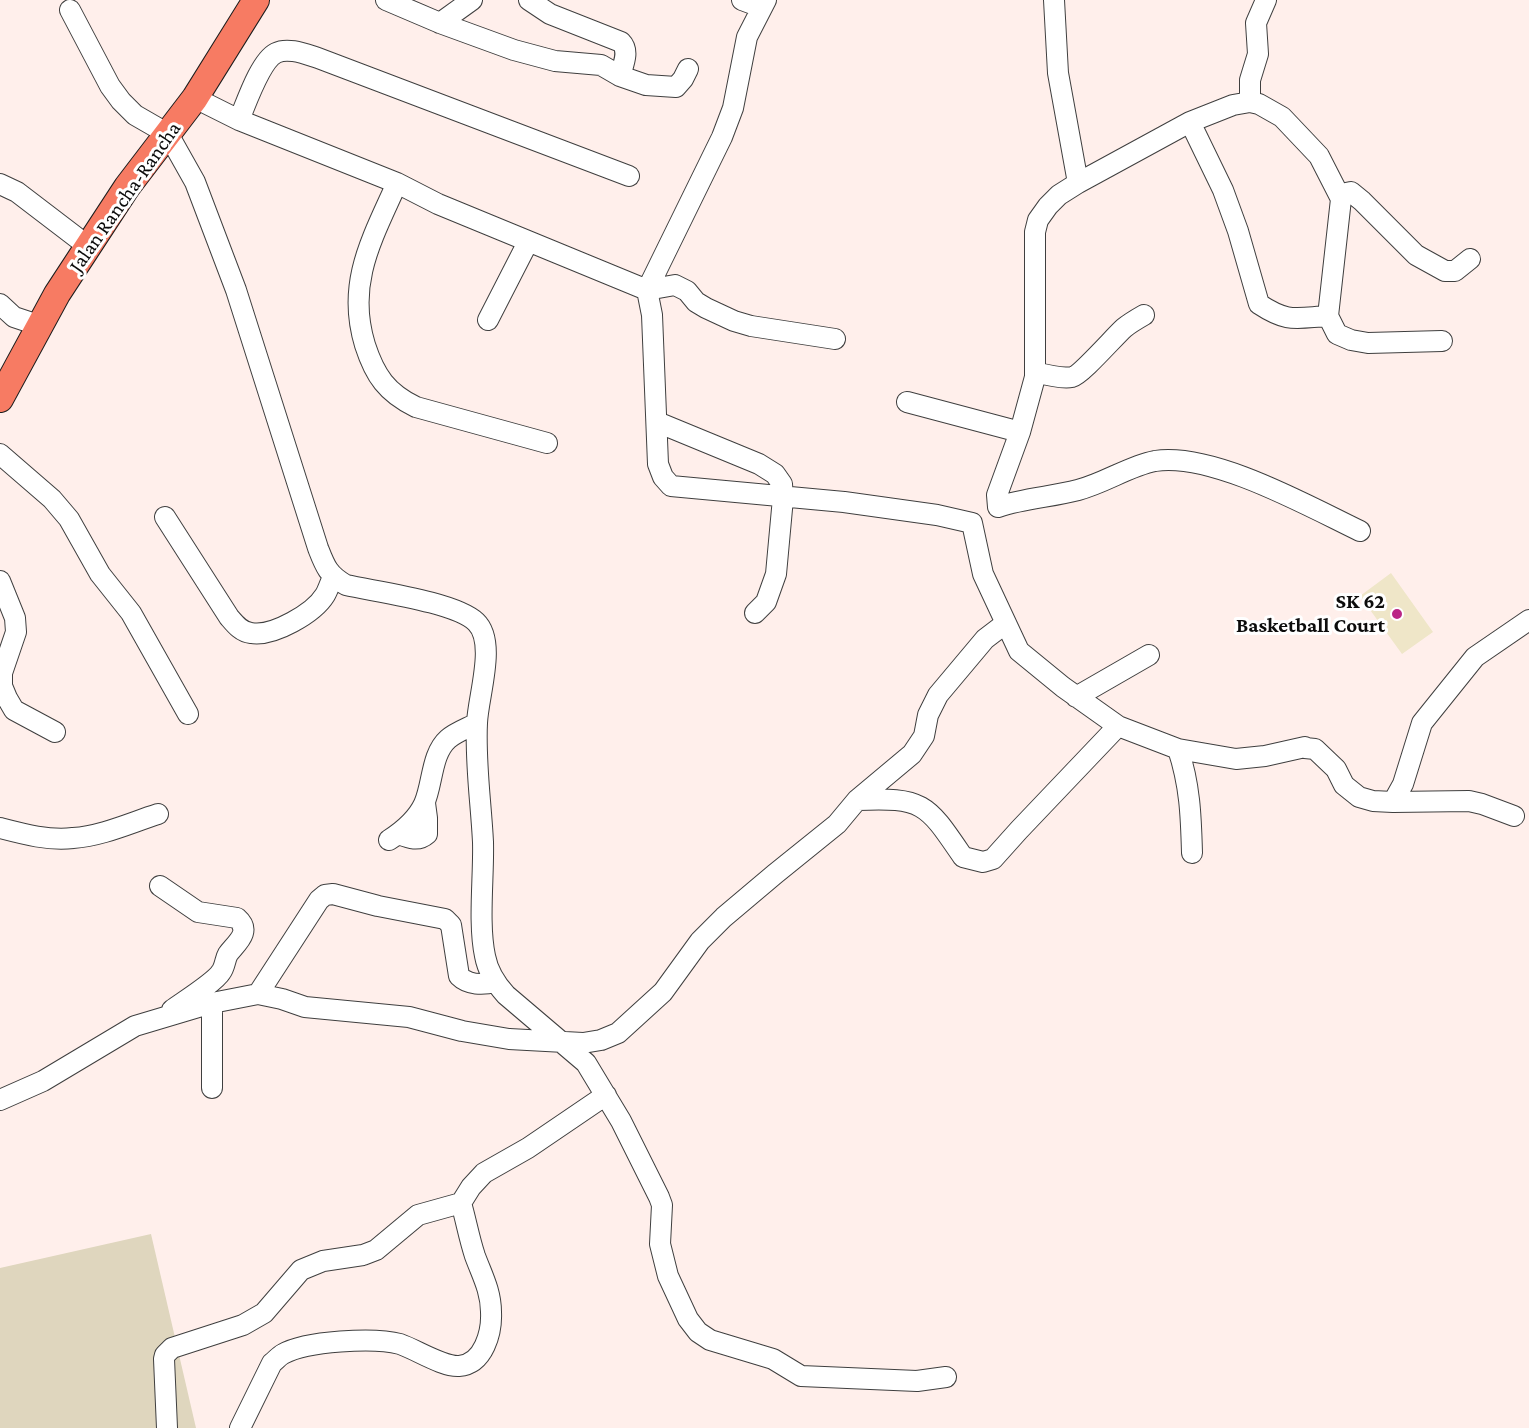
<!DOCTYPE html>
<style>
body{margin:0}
canvas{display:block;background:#ffefeb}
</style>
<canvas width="1529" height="1428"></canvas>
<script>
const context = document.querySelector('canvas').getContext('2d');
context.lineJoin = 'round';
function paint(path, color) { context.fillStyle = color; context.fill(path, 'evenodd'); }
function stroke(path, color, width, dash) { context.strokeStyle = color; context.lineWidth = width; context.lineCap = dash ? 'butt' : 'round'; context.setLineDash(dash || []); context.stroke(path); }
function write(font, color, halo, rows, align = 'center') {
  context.font = font + ' "Crimson Pro",serif'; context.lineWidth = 6; context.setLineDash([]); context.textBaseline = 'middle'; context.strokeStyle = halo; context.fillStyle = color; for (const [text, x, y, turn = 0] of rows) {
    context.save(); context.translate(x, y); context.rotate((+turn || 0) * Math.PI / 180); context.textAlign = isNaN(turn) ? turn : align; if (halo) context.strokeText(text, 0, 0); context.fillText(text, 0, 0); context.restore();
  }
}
paint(new Path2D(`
 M 151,1234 L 196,1428 L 0,1428 L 0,1268 Z`), '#dfd6be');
paint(new Path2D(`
 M 1391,573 L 1433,632 L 1402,654 L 1360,596 Z`), '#efe6c8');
const minor = new Path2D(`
 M 386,0 L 440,23 L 514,50 L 555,61 L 601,65 L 620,76 L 646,85 L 676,87 L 683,79 L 688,69
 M 529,0 L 550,14 L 621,42 C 630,51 623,65 620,76
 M 742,0 L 761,7
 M 1054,0 L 1058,73 L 1078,183
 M 70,10 L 110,86 L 121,101 L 135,115 L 168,134 L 195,182 L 236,290 L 318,548 C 325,566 328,575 346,585 C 377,592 455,602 476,622 C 497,642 478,696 477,723 C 475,763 481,802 483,842 C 484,876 478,923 485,956 C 488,972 495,983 506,995 L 586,1063 L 621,1121 L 659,1197 L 662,1205 L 660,1244 L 668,1276 L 688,1319 L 698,1332 L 710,1340 L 773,1359 L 801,1376 L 917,1381 L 946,1377
 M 440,23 L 472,0
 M 195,98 L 239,120 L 397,183 L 438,204 L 647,290 L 652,315 L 658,464 L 663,477 L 671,486 L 844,502 L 937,515 L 972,523 L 983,574 L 1019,651 L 1063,687 L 1118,726 L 1178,749 L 1236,759 L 1265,756 L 1305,747 L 1305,748 L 1315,749 L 1336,769 L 1344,785 L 1359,797 L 1373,801 L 1393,802 L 1403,784 L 1422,723 L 1475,657 L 1529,620
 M 1250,102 L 1250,80 L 1258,54 L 1256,23 L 1266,0
 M 239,120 C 246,104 260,61 276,53 C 288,47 305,54 318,58 L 629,176
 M 1190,122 L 1223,190 L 1238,231 L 1259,304 C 1288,323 1295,318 1328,316
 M 397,183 C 372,239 346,283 365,345 C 375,376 387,393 416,407 L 547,443
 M 0,184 L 17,192 L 89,247
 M 1341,199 L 1346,193 L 1351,192 L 1362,201 L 1416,255 L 1445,271 L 1455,271 L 1470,259
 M 647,290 L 722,137 L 733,108 L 747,37 L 766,0
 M 647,290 L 675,285 L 687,291 L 696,302 L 706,308 L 734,321 L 751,326 L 835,339
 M 0,304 L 14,317 L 41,326
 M 488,320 L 528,242
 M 1035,372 C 1046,375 1061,379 1072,377 C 1081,375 1114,337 1124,328 C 1130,323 1137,319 1144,315
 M 907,402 L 1020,432
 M 657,422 L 759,464 L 775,474 L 782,484 L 783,498 L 776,574 L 766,602 L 755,613
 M 0,454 L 52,499 L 69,519 L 100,574 L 131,613 L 188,714
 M 165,517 L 229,617 C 235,624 241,632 251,633 C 273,637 314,613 325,595 C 328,590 330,583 333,577
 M 1360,531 C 1308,506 1212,452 1155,461 C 1129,466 1105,483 1078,490 C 1052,497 1024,498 998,507 L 997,495 L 1020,432 L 1035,377 L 1035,232 L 1038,220 L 1048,206 L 1059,195 L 1078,183 L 1190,122 L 1233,105 L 1250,102 L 1259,104 L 1282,117 L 1319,156 L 1341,199 L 1328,316 L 1337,334 L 1351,340 L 1368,343 L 1442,341
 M 0,581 L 15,618 L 16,632 L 2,673 L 2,686 L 7,698 L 14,710 L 55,732
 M 1076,697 L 1149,655
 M 1178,749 C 1190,785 1191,816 1192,853
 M 857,800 C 924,797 927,804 963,857 L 983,862 L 993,859 L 1019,830 L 1118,726
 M 1393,802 L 1469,801 L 1482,804 L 1514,816
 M 0,828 C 23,834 49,841 73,838 C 102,836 130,823 158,814
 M 399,834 C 409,838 418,842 427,834 L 427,818 L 425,803
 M 389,840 C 403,831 417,819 424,804 C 433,784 431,754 448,739 C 456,732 468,728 477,723
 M 160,886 L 198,912 L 237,918 C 253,932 235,944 228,954 C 225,959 225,967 221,972 C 215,982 183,1002 172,1010
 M 258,994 L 319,900 L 325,895 L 333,894 L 378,906 L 445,919 L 451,925 L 459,976 C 468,985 483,985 495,982
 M 212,1088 L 212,1003
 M 0,1100 L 43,1081 L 135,1026 L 212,1003 L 258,994 L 282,999 L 305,1007 L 409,1017 L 462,1031 L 509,1039 L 583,1043 L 601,1040 L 618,1033 L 663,992 L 700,941 L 724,917 L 775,874 L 837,824 L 857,800 L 912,754 L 924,736 L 928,715 L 938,695 L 985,639 L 1006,623
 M 167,1428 L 164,1359 L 165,1355 L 172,1348 L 243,1325 L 264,1313 L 301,1270 L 323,1261 L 363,1255 L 376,1250 L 418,1215 L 461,1203 L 471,1187 L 484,1173 L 528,1148 L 606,1095
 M 240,1428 L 272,1363 C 276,1360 279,1356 283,1354 C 306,1341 374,1337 400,1344 C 417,1350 443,1367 459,1366 C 484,1364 492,1332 491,1312 C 491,1291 482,1275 475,1256 C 469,1238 466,1220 461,1203`);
const major = new Path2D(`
 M 0,399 L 57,294 L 127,187 L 195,98 L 256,0`);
stroke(minor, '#3f3f3f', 22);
stroke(major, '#1d1d1d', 28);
stroke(minor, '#fff', 20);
stroke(major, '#f77b63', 26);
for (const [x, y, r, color] of [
 [1397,614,6,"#ba2685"]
]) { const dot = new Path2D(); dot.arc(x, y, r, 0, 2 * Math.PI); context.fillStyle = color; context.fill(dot); stroke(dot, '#fff', 2); }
write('21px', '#0c0c0c', '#fff', [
 ["Jalan Rancha-Rancha",125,197,-55]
]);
write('bold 21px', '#0c0c0c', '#fff', [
 ["SK 62",1385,602],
 ["Basketball Court",1385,626]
], 'right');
</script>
